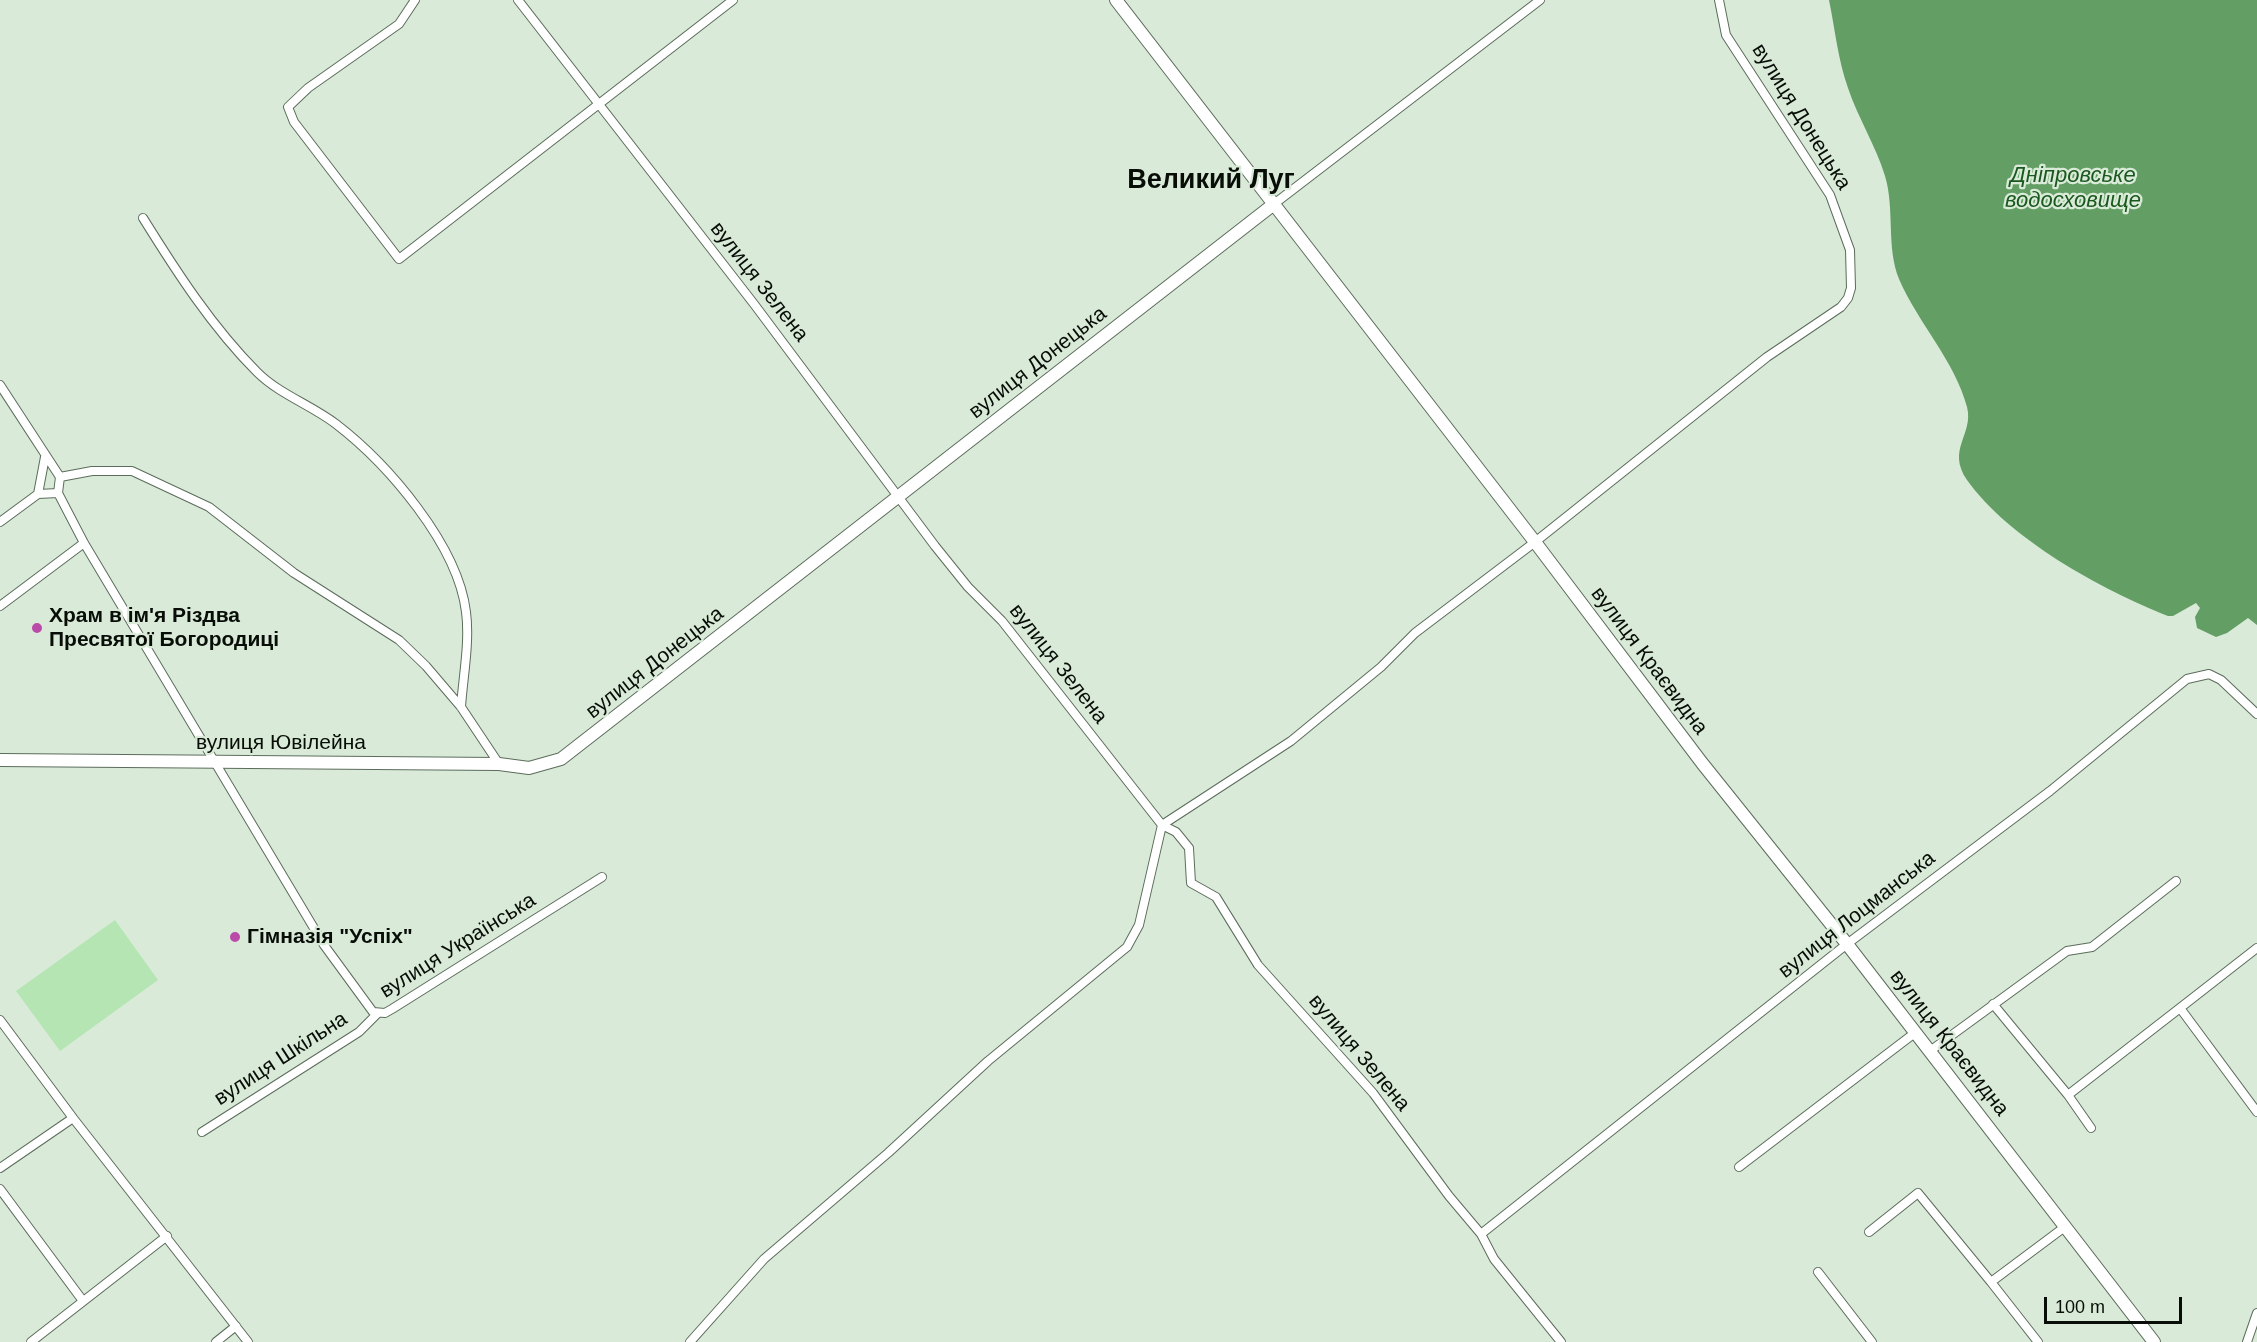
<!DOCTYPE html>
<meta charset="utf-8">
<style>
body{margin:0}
#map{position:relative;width:2257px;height:1342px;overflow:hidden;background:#d9ebd8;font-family:Arial,sans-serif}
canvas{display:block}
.scale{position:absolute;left:2044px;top:1297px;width:138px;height:27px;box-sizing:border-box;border:3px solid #080d07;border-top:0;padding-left:8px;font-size:18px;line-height:21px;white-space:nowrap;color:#080d07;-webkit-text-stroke:4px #d9ebd8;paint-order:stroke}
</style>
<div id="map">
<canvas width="2257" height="1342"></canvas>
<div class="scale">100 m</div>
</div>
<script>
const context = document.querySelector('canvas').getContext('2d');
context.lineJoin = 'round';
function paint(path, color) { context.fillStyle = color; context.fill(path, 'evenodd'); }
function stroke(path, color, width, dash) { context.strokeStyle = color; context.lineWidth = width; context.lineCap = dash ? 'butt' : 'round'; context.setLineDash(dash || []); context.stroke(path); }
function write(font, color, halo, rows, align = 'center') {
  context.font = font + ' Arial,sans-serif'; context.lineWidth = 4.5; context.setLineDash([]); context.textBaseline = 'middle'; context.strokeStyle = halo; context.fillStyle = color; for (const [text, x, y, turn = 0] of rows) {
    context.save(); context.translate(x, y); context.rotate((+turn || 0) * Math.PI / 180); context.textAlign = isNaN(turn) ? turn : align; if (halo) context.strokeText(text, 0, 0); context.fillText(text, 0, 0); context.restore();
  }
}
paint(new Path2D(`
 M 115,920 L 158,980 L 60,1051 L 16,991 Z`), '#b4e5b3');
paint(new Path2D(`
 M 1829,0 L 2257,0 L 2257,625 L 2248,618 L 2227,633 L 2216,637 L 2197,628 L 2195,617 L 2200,608 L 2196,603 L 2173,616 L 2168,616 C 2102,590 2009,539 1967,480 C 1946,449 1974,435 1967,407 C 1955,361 1918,323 1899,279 C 1886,246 1895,209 1885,176 C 1876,146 1858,118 1848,88 C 1838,60 1835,29 1829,0 Z`), '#639e64');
const street = new Path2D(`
 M 415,0 L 399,24 L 308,88 L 288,107 L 294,122 L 399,259 L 733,0
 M 518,0 L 754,304 L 935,546 L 968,587 L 1002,621 L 1162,825 L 1176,832 L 1189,848 L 1191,883 L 1216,897 L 1258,965 L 1373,1093 L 1449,1196 L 1481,1234 L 1494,1259 L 1561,1342
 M 1274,204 L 1540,0
 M 143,218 C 176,271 212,327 257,372 C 279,394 311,405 336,424 C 388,464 458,545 466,612 C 470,642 463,677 461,707
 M 0,385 L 60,477 L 58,493 L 84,543 L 324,945 L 373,1012 L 385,1013 L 392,1009 L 602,877
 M 60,477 L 92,471 L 132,471 L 209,507 L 294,573 L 399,640 L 426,666 L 461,707 L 499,764
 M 38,494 L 45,457
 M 0,522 L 38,494 L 58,493
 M 0,606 L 84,543
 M 1993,1004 L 2068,1095
 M 2180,1008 L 2257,948
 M 0,1020 L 73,1118 L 248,1342
 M 1930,1051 L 2067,951 L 2092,947 L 2176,881
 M 2091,1128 L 2068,1095 L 2180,1008 L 2257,1112
 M 202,1132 L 359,1032 L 377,1014
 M 1739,1167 L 1916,1032
 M 0,1168 L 73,1118
 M 0,1189 L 83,1301
 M 1869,1232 L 1918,1193 L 1991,1282 L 2066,1226
 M 1481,1234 L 1847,944 L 2050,791 L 2187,679 L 2209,674 L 2221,680 L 2257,714
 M 1818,1272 L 1872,1342
 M 1991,1282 L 2038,1342
 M 31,1342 L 167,1236
 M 216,1342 L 236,1326
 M 690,1342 L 764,1259 L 888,1153 L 988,1061 L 1127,947 L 1139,925 L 1162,825 L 1291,741 L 1381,667 L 1415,633 L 1535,542 L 1767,357 L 1841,307 L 1848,298 L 1851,288 L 1850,250 L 1830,195 L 1726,35 L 1719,0
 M 2247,1342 L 2257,1313`);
const secondary = new Path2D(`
 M 1116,0 L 1535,542 L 1702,763 L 1847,944 L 2154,1342
 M 0,760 L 499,764 L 529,768 L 561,759 L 1274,204`);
stroke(street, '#5c6c5c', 10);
stroke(secondary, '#5c6c5c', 14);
stroke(street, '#fff', 8);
stroke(secondary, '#fff', 12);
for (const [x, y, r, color] of [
 [37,628,6,"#bb4ba8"],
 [235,937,6,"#bb4ba8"]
]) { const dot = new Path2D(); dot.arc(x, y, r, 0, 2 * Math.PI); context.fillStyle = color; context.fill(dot); stroke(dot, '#d9ebd8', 2); }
write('21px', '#080d07', '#d9ebd8', [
 ["вулиця Донецька",1801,117,58],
 ["вулиця Зелена",759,282,52],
 ["вулиця Донецька",1038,363,-38],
 ["вулиця Краєвидна",1649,661,53],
 ["вулиця Донецька",655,663,-38],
 ["вулиця Зелена",1058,664,52],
 ["вулиця Ювілейна",281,743],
 ["вулиця Лоцманська",1857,915,-38],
 ["вулиця Українська",458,946,-32],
 ["вулиця Краєвидна",1949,1043,52],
 ["вулиця Зелена",1359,1053,50],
 ["вулиця Шкільна",281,1059,-33]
]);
write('bold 21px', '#080d07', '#d9ebd8', [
 ["Храм в ім'я Різдва",49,616],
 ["Пресвятої Богородиці",49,640],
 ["Гімназія \"Успіх\"",247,937]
], 'left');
write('italic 22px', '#1b581f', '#d9ebd8', [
 ["Дніпровське",2073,176],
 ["водосховище",2073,201]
]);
write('bold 27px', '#080d07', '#d9ebd8', [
 ["Великий Луг",1211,181]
]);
</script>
